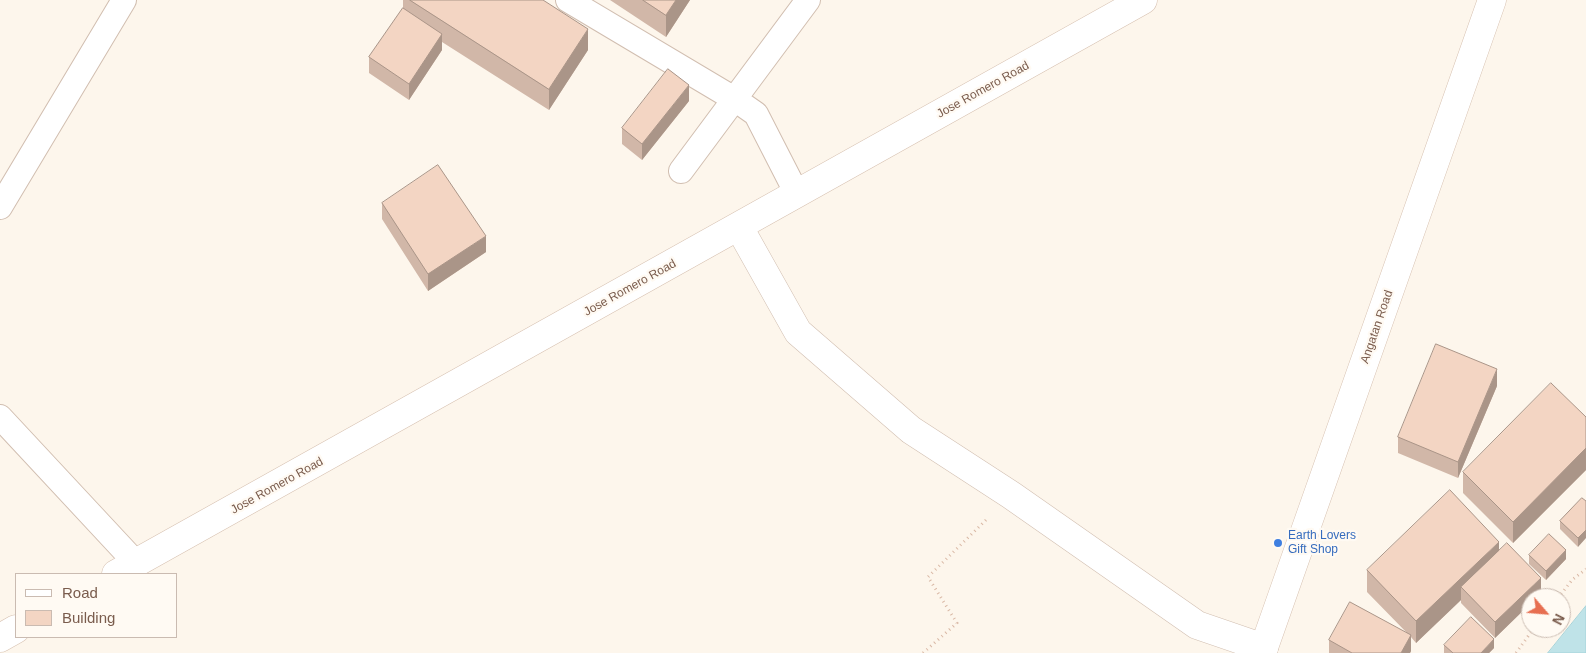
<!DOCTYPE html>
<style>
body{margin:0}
#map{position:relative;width:1586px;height:653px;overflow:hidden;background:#fdf6ec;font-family:Helvetica,sans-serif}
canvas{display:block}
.legend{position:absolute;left:15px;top:573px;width:162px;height:65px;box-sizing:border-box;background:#fffaf3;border:1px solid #cabbb1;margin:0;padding:6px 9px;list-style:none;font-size:15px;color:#7a5c4d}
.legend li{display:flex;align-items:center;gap:10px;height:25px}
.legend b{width:25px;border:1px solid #cabbb1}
.north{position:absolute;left:1521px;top:588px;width:50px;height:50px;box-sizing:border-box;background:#fffaf3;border:1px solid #cabbb1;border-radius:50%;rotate:117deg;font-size:14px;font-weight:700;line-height:20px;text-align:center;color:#7a5c4d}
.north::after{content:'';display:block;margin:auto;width:18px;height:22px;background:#e76f51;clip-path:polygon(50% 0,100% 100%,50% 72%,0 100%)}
</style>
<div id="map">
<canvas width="1586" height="653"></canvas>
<ul class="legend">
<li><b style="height:6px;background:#fff"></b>Road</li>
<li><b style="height:14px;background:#f3d5c3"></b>Building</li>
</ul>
<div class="north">N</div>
</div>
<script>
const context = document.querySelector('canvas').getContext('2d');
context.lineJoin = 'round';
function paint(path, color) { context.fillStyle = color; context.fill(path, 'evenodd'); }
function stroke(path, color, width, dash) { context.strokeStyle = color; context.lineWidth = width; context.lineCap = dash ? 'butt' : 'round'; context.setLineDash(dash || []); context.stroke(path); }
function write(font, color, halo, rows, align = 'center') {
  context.font = font + ' Helvetica,sans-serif'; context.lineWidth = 4.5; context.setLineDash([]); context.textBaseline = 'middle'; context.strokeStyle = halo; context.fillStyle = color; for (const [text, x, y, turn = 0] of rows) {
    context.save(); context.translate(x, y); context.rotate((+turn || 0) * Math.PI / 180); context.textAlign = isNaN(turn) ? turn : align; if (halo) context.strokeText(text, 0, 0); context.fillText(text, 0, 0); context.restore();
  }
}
const water = new Path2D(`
 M 1586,606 L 1586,653 L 1548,653 Z`);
paint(water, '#bfe3e8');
stroke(water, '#a5d3da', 1);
const lane = new Path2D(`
 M 568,0 L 736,100 L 756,114 L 797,194
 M 681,171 L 808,0
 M 0,207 L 124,0
 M 0,417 L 136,563`);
const street = new Path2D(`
 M 739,227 L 798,332 L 911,430 L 1011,495 L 1197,625 L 1264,648`);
const secondary = new Path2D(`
 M 116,574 L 1143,0
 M 0,638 L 16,629
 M 1262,653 L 1492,0`);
stroke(lane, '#d1beb0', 26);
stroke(street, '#d1beb0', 29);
stroke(secondary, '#d6c0b0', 29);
stroke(new Path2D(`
 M 1558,598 L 1572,580 L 1586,569
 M 923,653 L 957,623 L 928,577 L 986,520
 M 1516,653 L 1534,628`), '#d9b8a5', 3, [1, 4]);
stroke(lane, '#fff', 24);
stroke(street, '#fff', 28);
stroke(secondary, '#fff', 28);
paint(new Path2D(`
 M 403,0 L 543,0 L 588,50 L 549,110 L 442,42 L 442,50 L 409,100 L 369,73 L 369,57 L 403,8 Z
 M 610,0 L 690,0 L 666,37 Z
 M 689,101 L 642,160 L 622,144 L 622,128 Z
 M 382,203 L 486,252 L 428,291 L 382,219 Z
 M 1497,386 L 1458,478 L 1398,453 L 1398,437 Z
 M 1586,417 L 1586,470 L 1513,543 L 1463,493 L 1463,472 Z
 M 1582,498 L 1578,547 L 1560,529 L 1560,521 Z
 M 1499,550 L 1541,594 L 1537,598 L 1531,598 L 1531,603 L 1495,638 L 1461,603 L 1461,600 L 1416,643 L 1411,637 L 1411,651 L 1410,653 L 1329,653 L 1329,640 L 1407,633 L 1367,592 L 1367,570 Z
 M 1529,555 L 1566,559 L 1546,580 L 1529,564 Z
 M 1444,645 L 1494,648 L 1489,653 L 1444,653 Z`), '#d1b7a8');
paint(new Path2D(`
 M 676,0 L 690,0 L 666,37 L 666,15 Z
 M 588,29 L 588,50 L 549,110 L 549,89 Z
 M 442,34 L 442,50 L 409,100 L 409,84 Z
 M 689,85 L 689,101 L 642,160 L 642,144 Z
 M 486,236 L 486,252 L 428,291 L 428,274 Z
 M 1497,369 L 1497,386 L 1458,478 L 1458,462 Z
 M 1586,448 L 1586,470 L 1513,543 L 1513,522 Z
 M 1586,530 L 1586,538 L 1578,547 L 1578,538 Z
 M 1499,542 L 1499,564 L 1461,587 L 1461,600 L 1416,643 L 1416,621 Z
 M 1566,550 L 1566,559 L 1546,580 L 1546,571 Z
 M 1541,578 L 1541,594 L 1537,598 L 1531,598 L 1531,603 L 1495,638 L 1495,622 Z
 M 1411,635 L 1411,651 L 1410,653 L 1401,653 Z
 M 1494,639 L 1494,648 L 1489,653 L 1481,653 Z`), '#aa9588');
const building = new Path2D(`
 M 410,0 L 543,0 L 588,29 L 549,89 Z
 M 643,0 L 676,0 L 666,15 Z
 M 403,8 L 442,34 L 409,84 L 369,57 Z
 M 668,69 L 689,85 L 642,144 L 622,128 Z
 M 438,165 L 486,236 L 428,274 L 382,203 Z
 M 1436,344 L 1497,369 L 1458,462 L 1398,437 Z
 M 1551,383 L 1586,417 L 1586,448 L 1513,522 L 1463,472 Z
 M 1450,490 L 1499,542 L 1416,621 L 1367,570 Z
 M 1582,498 L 1586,501 L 1586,530 L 1578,538 L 1560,521 Z
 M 1549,534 L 1566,550 L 1546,571 L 1529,555 Z
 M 1507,543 L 1541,578 L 1495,622 L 1461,587 Z
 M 1350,602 L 1411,635 L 1401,653 L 1352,653 L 1329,640 Z
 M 1471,617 L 1494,639 L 1481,653 L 1453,653 L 1444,645 Z`);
paint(building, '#f3d5c3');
stroke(building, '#aa9588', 1);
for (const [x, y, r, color] of [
 [1278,543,5,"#3f7fe0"]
]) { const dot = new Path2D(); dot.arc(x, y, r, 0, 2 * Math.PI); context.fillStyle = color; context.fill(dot); stroke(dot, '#fffaf3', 2); }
write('12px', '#7a5c4d', '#fffaf3', [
 ["Jose Romero Road",983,90,-29],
 ["Jose Romero Road",630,288,-29],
 ["Angatan Road",1377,327,-71],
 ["Jose Romero Road",277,486,-29]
]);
write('12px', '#366cbe', '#fffaf3', [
 ["Earth Lovers",1288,536],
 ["Gift Shop",1288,550]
], 'left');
</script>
